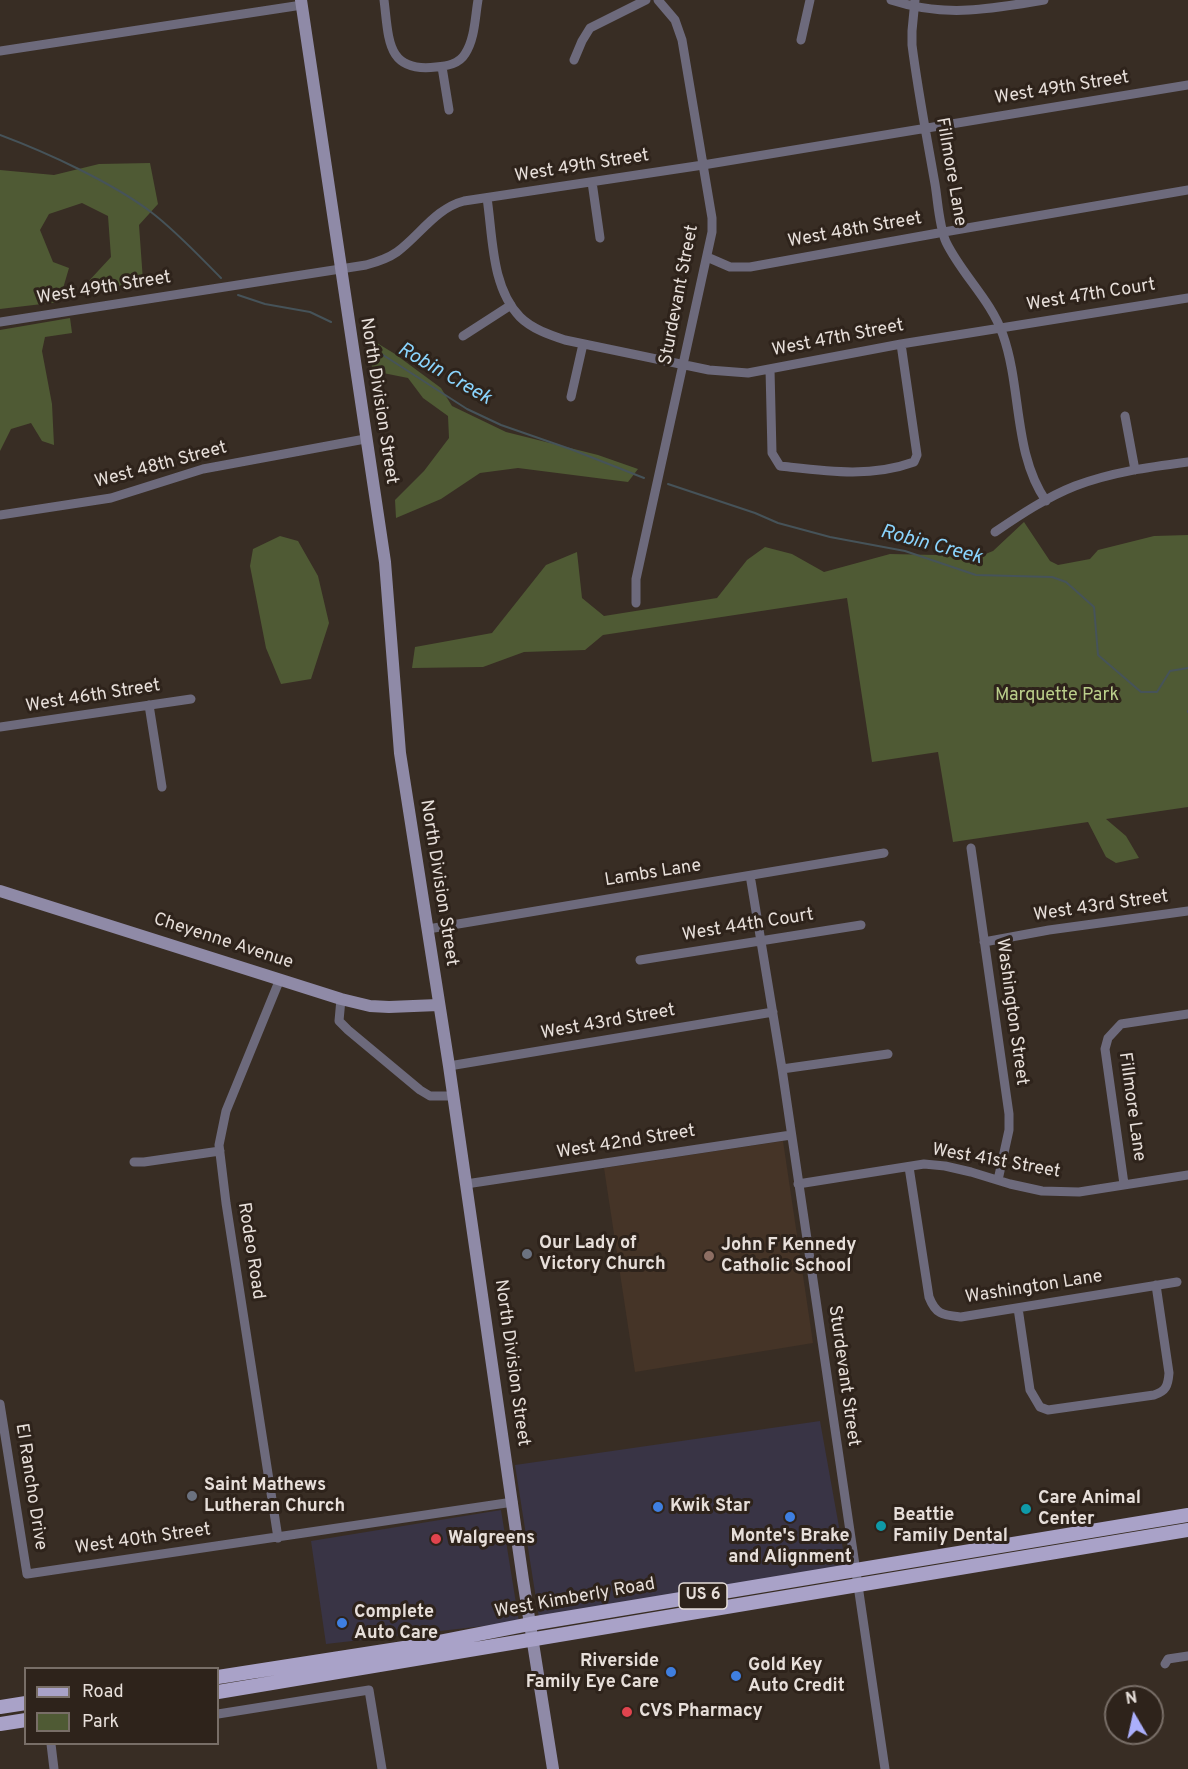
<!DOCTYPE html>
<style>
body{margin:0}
#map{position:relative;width:1188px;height:1769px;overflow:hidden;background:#382d24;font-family:Overpass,sans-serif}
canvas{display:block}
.legend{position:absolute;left:24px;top:1667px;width:195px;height:78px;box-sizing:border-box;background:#2e231b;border:2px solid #786e67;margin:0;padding:8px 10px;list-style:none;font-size:18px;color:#e7dfda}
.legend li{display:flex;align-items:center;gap:12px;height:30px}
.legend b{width:30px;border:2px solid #786e67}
.north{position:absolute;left:1104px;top:1685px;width:60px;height:60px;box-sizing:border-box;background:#2e231b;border:2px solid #786e67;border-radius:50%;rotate:351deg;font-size:16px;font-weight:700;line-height:24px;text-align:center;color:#e7dfda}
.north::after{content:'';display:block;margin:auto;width:21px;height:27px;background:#abaffb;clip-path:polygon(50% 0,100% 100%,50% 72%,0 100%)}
</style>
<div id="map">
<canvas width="1188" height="1769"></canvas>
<ul class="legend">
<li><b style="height:8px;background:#a9a2c8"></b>Road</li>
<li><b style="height:16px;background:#4f5a34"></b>Park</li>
</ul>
<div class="north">N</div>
</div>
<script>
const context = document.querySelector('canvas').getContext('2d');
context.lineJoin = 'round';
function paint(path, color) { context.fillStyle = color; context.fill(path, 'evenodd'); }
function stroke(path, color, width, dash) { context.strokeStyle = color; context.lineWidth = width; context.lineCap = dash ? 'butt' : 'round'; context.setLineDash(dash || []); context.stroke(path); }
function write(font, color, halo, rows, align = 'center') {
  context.font = font + ' Overpass,sans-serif'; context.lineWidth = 6; context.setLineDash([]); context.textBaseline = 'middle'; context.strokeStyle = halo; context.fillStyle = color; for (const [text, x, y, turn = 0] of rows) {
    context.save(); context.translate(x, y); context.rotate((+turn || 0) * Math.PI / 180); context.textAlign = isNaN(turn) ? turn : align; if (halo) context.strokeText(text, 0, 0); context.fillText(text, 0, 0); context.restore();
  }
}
paint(new Path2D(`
 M 820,1421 L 846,1566 L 539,1618 L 515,1465 Z
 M 501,1510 L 519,1622 L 326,1644 L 311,1541 Z`), '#393445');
paint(new Path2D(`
 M 783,1141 L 813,1343 L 635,1372 L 604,1168 Z`), '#453427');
paint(new Path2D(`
 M 150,163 L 158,204 L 139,225 L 143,281 L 81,294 L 86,284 L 111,257 L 108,216 L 82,203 L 49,214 L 40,230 L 53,262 L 69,268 L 59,302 L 0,309 L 0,170 L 54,175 L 99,164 Z
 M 70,318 L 72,333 L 45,337 L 42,351 L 52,404 L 54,445 L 42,441 L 31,423 L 11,429 L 0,451 L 0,330 Z
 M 364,335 L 395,354 L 441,388 L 452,406 L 506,432 L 598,455 L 638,469 L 628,482 L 518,468 L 480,473 L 441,499 L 396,518 L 395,500 L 424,471 L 449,438 L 448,416 L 423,398 L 408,378 L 373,371 Z
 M 1024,522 L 1050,561 L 1058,565 L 1090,559 L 1098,550 L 1154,536 L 1188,535 L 1188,807 L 1106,819 L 1126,836 L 1139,858 L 1116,863 L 1106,857 L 1088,822 L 953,842 L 938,752 L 872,762 L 847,598 L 603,635 L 585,650 L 524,652 L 483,667 L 412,668 L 415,647 L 492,633 L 546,565 L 577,552 L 582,598 L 604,616 L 717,598 L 747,560 L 765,547 L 792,554 L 824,572 L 890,554 L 936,555 L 973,559 L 993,551 Z
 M 280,536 L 298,541 L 318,576 L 329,623 L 311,679 L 281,684 L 266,648 L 250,566 L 253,549 Z`), '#4f5a34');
stroke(new Path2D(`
 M 0,135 C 48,153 111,182 151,212 C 177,232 198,255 221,278
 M 238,295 L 265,304 L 310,312 L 331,322
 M 366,344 L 467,409 L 501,425 L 573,450 L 644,478
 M 668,484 L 755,513 L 778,523 L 830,537 L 905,551 L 976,575 L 1052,577 L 1066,582 L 1094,607 L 1098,655 L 1141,692 L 1157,692 L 1170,671 L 1188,668
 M 1188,711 L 1188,712`), '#465359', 2);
stroke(new Path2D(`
 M 384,0 C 389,39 386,73 436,67 C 447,66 459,64 465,54 C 475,39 475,17 478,0
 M 891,0 C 946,18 989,9 1044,0
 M 915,0 L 912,31 L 912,45 C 918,92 927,138 935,184 C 938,202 939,226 946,242 C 962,275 991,300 1003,335 C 1022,389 1013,453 1046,501
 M 801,40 L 810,0
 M 0,51 L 302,5
 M 574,60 L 582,41 L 590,28 L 646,0
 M 442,67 L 449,110
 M 592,182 L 600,238
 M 487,198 C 493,237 491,287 520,317 C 532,329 550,335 565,340 L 709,370 L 748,373 L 901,344 L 1188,298
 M 707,257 L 730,267 L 750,267 L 944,232 L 1188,190
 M 0,322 L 366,265 C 377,262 387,259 397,252 C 419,236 436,208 464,201 L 703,165 L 1188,85
 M 463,336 L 511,305
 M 770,369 L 772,453 L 780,466 C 825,471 870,478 914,462 L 917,455 L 901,344
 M 571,397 L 583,344
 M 1125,416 L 1135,470
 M 0,515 L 111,498 L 203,469 L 365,439
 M 995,532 C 1020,515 1047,497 1075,486 C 1112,472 1150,467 1188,462
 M 636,603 L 636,579 L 712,232 L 712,218 L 682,40 L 675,20 L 658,0
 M 149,705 L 162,787
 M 0,727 L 191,699
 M 971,848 L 1009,1114 L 1009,1130 L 998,1180
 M 751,881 L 782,1069 L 885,1769
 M 428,929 L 884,853
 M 984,942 L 1049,930 L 1188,911
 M 640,960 L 861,925
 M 341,999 L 339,1021 L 348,1030 L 420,1090 L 430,1096 L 453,1096
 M 449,1066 L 773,1012
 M 782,1069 L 888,1054
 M 134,1162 L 144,1162 L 220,1151
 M 909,1167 L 929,1297 C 936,1315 943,1315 961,1317 L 1177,1282
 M 466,1184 L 791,1135
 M 798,1184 L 924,1164 L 945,1166 L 971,1172 L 1010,1184 L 1042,1191 L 1079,1192 L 1188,1175
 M 1124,1184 L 1105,1049 L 1108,1038 L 1121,1024 L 1188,1014
 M 1018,1308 L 1030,1390 L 1040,1407 L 1048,1410 L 1154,1395 C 1166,1391 1168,1386 1169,1373 L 1156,1285
 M 0,1404 L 27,1574 L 513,1502
 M 278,1538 L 226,1203 L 219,1145 L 226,1111 L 280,979
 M 1165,1664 L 1168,1659 L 1188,1656
 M 218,1714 L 369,1690 L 382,1769
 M 51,1744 L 54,1769`), '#6d6a7c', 9);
stroke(new Path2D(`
 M 301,0 L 385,562 L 400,753 L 449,1066 L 523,1580 L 553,1769
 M 0,891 L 341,999 L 370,1006 L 389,1007 L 438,1005`), '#8f8aa7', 12);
stroke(new Path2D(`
 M 218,1677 L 423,1645 L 530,1624 L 1188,1515
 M 218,1692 L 1188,1530
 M 0,1707 L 26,1703
 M 0,1724 L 26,1720`), '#a9a2c8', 14);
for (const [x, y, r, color] of [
 [527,1254,6,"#6b7280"],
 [709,1256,6,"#8d6e63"],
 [192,1496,6,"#6b7280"],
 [658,1507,6,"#3f7fe0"],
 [1026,1509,6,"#0f9aa8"],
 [790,1517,6,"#3f7fe0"],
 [881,1526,6,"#0f9aa8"],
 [436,1539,6,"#e0444e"],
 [342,1623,6,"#3f7fe0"],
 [671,1672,6,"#3f7fe0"],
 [736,1676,6,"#3f7fe0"],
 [627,1712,6,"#e0444e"]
]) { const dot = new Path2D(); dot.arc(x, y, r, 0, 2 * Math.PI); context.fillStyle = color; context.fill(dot); stroke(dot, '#2e231b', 2); }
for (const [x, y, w] of [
 [703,1596,48]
]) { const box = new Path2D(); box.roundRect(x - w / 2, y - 13, w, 26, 4.5); context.fillStyle = '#2e231b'; context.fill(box); stroke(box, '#e7dfda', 1.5); }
write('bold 16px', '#e7dfda', null, [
 ["US 6",703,1596]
]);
write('18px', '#e7dfda', '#2e231b', [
 ["West 49th Street",1062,89,-9],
 ["West 49th Street",582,167,-9],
 ["Fillmore Lane",950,172,80],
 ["West 48th Street",855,231,-10],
 ["West 49th Street",104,289,-9],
 ["Sturdevant Street",680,295,-79],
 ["West 47th Court",1091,296,-9],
 ["West 47th Street",838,339,-11],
 ["North Division Street",378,401,81],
 ["West 48th Street",161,466,-15],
 ["West 46th Street",93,697,-9],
 ["Lambs Lane",653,874,-9],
 ["North Division Street",438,883,81],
 ["West 43rd Street",1101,907,-8],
 ["West 44th Court",748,926,-9],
 ["Cheyenne Avenue",223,942,18],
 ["Washington Street",1011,1012,82],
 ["West 43rd Street",608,1023,-10],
 ["Fillmore Lane",1131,1107,82],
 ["West 42nd Street",626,1143,-9],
 ["West 41st Street",996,1162,10],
 ["Rodeo Road",250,1251,81],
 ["Washington Lane",1034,1288,-9],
 ["North Division Street",511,1363,82],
 ["Sturdevant Street",843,1376,82],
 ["El Rancho Drive",30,1487,81],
 ["West 40th Street",143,1540,-8],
 ["West Kimberly Road",575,1599,-10]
]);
write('18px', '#bace8a', '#2e231b', [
 ["Marquette Park",1057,696]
]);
write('bold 18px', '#e7dfda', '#2e231b', [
 ["Our Lady of",539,1244],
 ["Victory Church",539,1265],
 ["John F Kennedy",721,1246],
 ["Catholic School",721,1267],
 ["Saint Mathews",204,1486],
 ["Lutheran Church",204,1507],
 ["Care Animal",1038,1499],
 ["Center",1038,1520],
 ["Kwik Star",670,1507],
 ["Beattie",893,1516],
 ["Family Dental",893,1537],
 ["Monte's Brake",790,1537,"center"],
 ["and Alignment",790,1558,"center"],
 ["Walgreens",448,1539],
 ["Complete",354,1613],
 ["Auto Care",354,1634],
 ["Riverside",659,1662,"right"],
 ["Family Eye Care",659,1683,"right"],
 ["Gold Key",748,1666],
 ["Auto Credit",748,1687],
 ["CVS Pharmacy",639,1712]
], 'left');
write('italic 20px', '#8ad4fd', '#2e231b', [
 ["Robin Creek",444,375,30],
 ["Robin Creek",931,546,15]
]);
</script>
